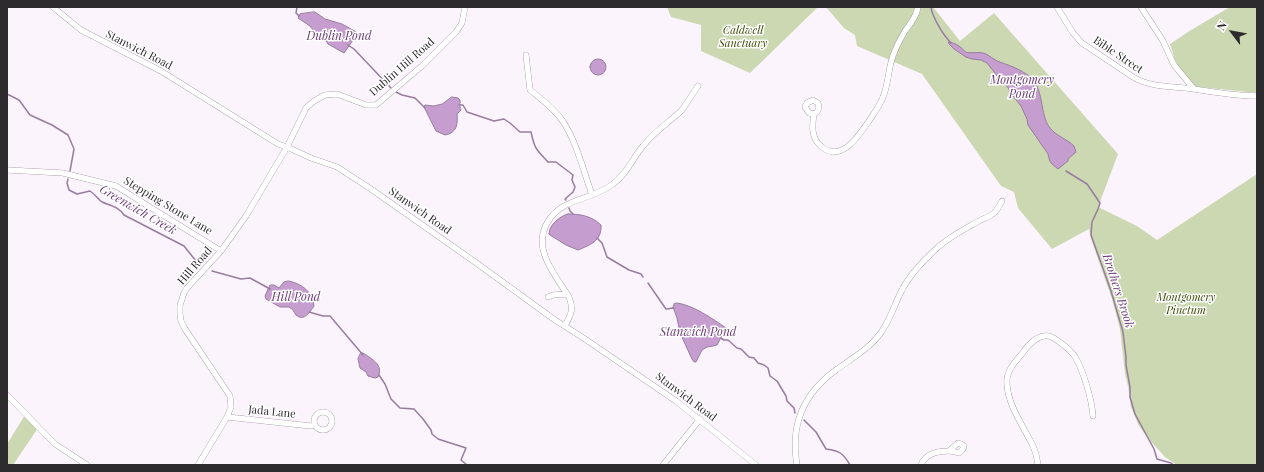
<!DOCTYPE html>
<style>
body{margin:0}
#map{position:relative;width:1264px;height:472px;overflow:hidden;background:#fbf4fd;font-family:"Playfair Display",serif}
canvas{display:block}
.frame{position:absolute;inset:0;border:8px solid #2e2b2e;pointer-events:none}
.north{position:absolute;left:1212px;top:12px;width:40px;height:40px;-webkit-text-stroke:3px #fff;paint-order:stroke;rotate:302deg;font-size:11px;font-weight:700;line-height:16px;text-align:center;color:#2e2b2e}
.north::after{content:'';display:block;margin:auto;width:14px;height:18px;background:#2e2b2e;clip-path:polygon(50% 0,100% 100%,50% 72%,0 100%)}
</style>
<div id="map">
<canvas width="1264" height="472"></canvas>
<div class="frame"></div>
<div class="north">N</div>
</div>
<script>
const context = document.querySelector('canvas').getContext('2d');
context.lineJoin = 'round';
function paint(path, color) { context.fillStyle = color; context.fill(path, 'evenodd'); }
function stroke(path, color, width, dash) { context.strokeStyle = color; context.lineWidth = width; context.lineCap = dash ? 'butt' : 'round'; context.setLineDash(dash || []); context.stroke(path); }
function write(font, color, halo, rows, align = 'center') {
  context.font = font + ' "Playfair Display",serif'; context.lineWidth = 3; context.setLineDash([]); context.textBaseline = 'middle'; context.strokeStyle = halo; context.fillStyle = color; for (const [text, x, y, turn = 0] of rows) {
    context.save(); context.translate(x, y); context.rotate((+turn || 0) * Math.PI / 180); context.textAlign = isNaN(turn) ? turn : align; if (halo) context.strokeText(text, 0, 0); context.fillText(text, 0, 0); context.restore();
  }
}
paint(new Path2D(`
 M 667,7 L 818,7 L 750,73 L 701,51 L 701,25 L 671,17 Z
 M 826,7 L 933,7 L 960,41 L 994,13 L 1118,154 L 1098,207 L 1137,226 L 1157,240 L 1257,174 L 1257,465 L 1177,465 L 1165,457 L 1146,436 L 1138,424 L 1131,407 L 1128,386 L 1125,374 L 1120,329 L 1112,299 L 1091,239 L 1089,229 L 1052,249 L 1018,208 L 1014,192 L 1001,186 L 922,74 L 857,46 L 855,35 L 844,28 Z
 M 1230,7 L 1257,7 L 1257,93 L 1190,86 L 1175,60 L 1170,44 L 1191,30 Z
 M 25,415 L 38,428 L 13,465 L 7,465 L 7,444 Z`), '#ccd8b1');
const water = new Path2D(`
 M 315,12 L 325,19 L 342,24 L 358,33 L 344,53 L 328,44 L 325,39 L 316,34 L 310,26 L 298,18 L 300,14 Z
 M 949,42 C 955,43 962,47 965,52 C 972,54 979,51 986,54 C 990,56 993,59 997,61 C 1008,65 1021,69 1030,77 C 1045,90 1039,114 1050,128 C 1056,136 1067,139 1074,146 L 1076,152 L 1068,159 L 1068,161 L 1058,169 C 1051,163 1050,164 1048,154 L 1028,125 L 1027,119 L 1021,106 L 1013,96 L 1007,86 L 1001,81 L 987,63 L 981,60 L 972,59 L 966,57 L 954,49 L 949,44 Z
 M590 67a8 8 0 1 1 16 0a8 8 0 1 1-16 0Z
 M 452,97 L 458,98 C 462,101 459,103 460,107 C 460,108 461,109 461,110 L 457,114 C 458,124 457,133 445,135 L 436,131 L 424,107 L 425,105 L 434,106 L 442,104 Z
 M 568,214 C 580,214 592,216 601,225 C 602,241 590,245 578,250 L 566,245 L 550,235 L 549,234 C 549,225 560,216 568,214 Z
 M 289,281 C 302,284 313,292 314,306 C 310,312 304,322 296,315 C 294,312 293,309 289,307 L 280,307 L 266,299 L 265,296 L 270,285 L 274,285 L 279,288 L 284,282 Z
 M 677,303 C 693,305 713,319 726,328 L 717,345 L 713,346 L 707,347 L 702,350 L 696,362 L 694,362 L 692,359 L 680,333 L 677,318 L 673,307 L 674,304 Z
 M 361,353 L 363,353 C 372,359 384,365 378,377 L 375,378 L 368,376 L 366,372 L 360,368 L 358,359 Z`);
paint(water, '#c59ecf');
stroke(water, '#987c9f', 1);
stroke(new Path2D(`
 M 297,7 L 296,13 L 299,16
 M 931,7 C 932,17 944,36 951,43
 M 348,45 L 354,49 L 391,88
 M 396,92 L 402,95 L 415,98 L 425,108
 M 7,94 L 19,100 L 30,115 L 52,125 L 68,135 L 74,149 L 70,171
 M 459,105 L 463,105 L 467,112 L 494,121 L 504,119 L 510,123 L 520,132 L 531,132 C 535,150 536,149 548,162 L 556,162 L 573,175 L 572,180 L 575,187 L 573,192 L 565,199 L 566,200
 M 1066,171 L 1087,184 L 1100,203 L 1098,209 L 1092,222 L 1091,235 L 1111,291 L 1123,332 L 1126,357 L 1126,365 L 1130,387 L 1130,397 L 1135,414 L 1154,449 L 1157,459 L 1171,463 L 1174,465
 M 68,179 L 67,183 L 69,190 L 77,194 L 90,191 C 96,195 98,199 102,202 C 111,206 119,207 124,215 L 184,246 L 200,266
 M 569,208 L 570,211 L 573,214
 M 597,238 L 602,243 L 607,257 L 629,270 L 641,274 L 643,277
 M 212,271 L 241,279 L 250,278 L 270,289
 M 648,283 L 666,309 L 674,308
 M 309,312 L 323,316 L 330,316 L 363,355
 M 719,337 L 724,340 L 728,340 L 737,348 L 741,349 L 749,357 L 754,358 L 758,363 L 764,365 L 768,368 L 770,376 L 777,381 L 786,396 L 787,401 L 794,408 L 795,413
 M 379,375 L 385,384 L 391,399 L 400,408 L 414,409 L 423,419 L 431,430 L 432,434 L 438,439 L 466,448 L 461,460 L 467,465
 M 804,420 L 816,432 L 826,449 C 840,451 843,453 850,465`), '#987c9f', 1.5);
const minor = new Path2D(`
 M 53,7 L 81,30 L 161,71 L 278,144 L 287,147 L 311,158 L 337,167 L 371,189 L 475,262 L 555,320 L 582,337 L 676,401 L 756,465
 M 1057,7 L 1073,33 L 1082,43 L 1133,77 C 1151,88 1173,86 1193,89 C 1214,92 1235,96 1257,96
 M 1141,7 L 1163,41 L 1174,65 L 1194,89
 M 526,55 L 530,90 C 541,99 554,108 562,120 C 576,140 584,172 592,195
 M 814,114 L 809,113 L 805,107 L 807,103 L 813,100 L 818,103 L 819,108 L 817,112 L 814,114 C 812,126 811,139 822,147 C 843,164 861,132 871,118 C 875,112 880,105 883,97 C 889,83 888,67 894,53 C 897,45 901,38 905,31 C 911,22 916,18 918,7
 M 7,170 L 63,173 L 116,186 L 221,251
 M 548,297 L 553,295 L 567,294
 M 565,326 C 571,314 574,310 569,297 C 556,276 532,250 547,223 C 551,216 558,209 566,205 C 582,197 599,195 613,184 C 627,174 632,159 643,146 C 654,132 668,123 681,111 C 687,104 692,94 698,86
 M 7,395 L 55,444 L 87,465
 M314 421a9 9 0 1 1 18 0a9 9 0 1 1-18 0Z
 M 227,417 L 311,426 L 314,425
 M 198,465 L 227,417 L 231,407 L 230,396 L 185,329 L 181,321 L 180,314 L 180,305 L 184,293 L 187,288 L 221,251 L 246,216 L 287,147 L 306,108 L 314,101 L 325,95 L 337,94 L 366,105 L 376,105 L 422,66 L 456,32 L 462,23 L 465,7
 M 663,465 L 700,419
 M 797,465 C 790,425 804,393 836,370 C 852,358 871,348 882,331 C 891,318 895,303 902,290 C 910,274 924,260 937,248 C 949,237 963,230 977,222 C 982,219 989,217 994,213 C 997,210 1000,205 1002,201
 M 921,465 C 925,454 937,451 949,451 C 952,451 955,452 959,453 L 963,449 L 964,446 L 961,444 L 958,443 L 950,450
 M 1038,465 L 1036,454 L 1033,446 C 1024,427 1008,406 1007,384 C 1006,372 1013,364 1021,355 C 1026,348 1034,337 1044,336 C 1049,335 1054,338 1058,341 C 1064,345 1069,349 1074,355 C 1083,369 1092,400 1093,416`);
stroke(minor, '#847d86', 6);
stroke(minor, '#fff', 5.5);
write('italic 11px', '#3f4c07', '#fff', [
 ["Caldwell",743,31],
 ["Sanctuary",743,44],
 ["Montgomery",1186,298],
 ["Pinetum",1186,311]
]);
write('11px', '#2e2b2e', '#fff', [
 ["Stanwich Road",139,50,27],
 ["Bible Street",1118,55,34],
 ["Dublin Hill Road",402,67,-41],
 ["Stepping Stone Lane",168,206,31],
 ["Stanwich Road",420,211,35],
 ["Hill Road",195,266,-49],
 ["Stanwich Road",686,397,37],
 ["Jada Lane",272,412,6]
]);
write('italic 12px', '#6c3b79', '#fff', [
 ["Dublin Pond",339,36],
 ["Montgomery",1022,80],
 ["Pond",1022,94],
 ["Greenwich Creek",138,210,30],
 ["Brothers Brook",1118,291,72],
 ["Hill Pond",296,297],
 ["Stanwich Pond",698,332]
]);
</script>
